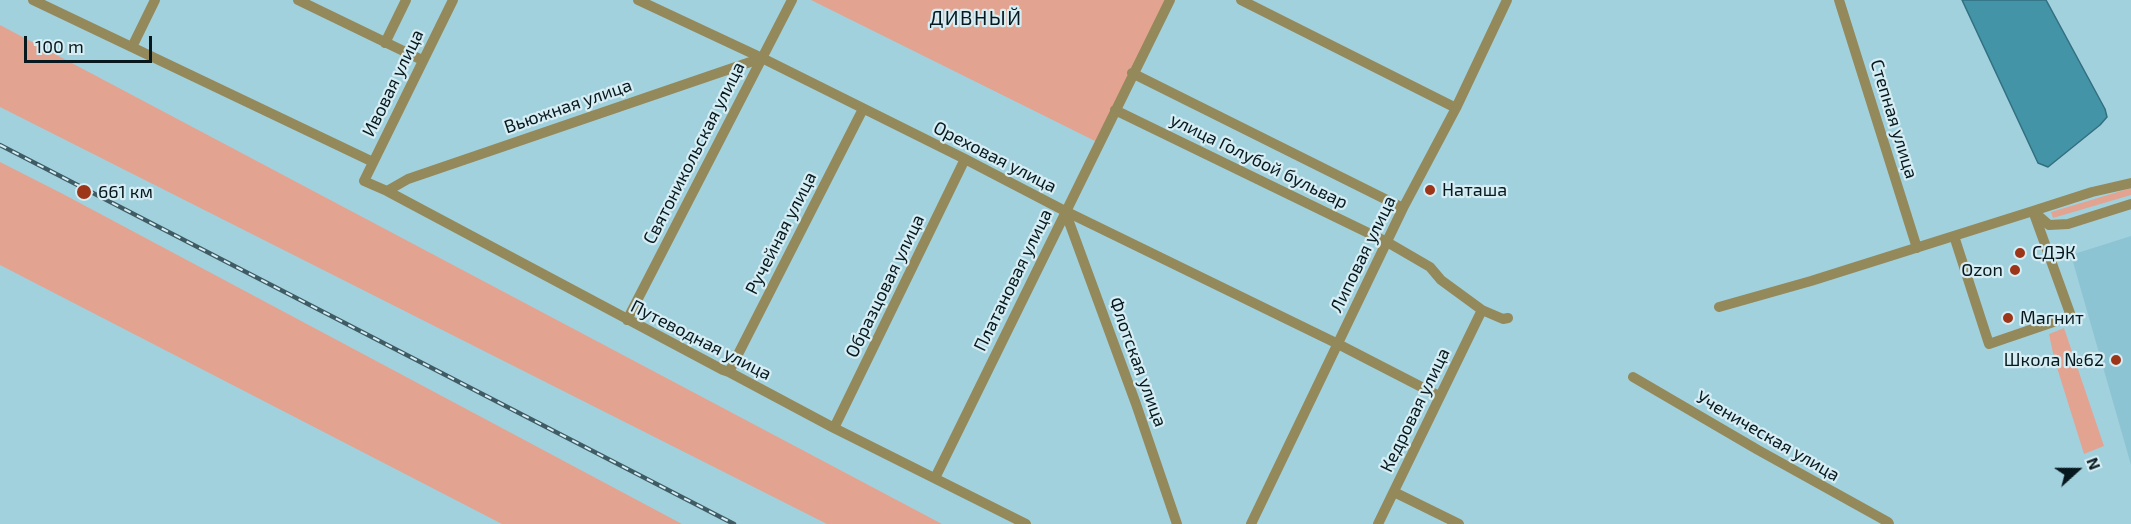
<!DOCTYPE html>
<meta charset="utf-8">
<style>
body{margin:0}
#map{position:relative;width:2131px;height:524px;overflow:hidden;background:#a2d1de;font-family:"Exo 2",sans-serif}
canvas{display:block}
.north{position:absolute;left:2047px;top:440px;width:60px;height:60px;-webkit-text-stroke:4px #d6edf4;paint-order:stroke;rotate:69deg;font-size:16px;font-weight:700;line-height:24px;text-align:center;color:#07191e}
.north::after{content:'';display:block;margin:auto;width:21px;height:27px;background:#07191e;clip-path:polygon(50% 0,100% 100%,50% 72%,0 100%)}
.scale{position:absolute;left:24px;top:36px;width:128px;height:27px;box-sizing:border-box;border:3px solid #07191e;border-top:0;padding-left:8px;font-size:18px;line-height:21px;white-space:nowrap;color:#07191e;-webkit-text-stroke:4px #d6edf4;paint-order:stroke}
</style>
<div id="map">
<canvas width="2131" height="524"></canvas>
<div class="north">N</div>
<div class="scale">100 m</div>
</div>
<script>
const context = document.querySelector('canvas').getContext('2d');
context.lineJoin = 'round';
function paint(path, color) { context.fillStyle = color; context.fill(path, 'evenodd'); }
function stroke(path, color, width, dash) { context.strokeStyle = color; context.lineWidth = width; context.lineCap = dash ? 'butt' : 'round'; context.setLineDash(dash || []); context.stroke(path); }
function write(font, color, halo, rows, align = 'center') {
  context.font = font + ' "Exo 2",sans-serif'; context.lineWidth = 4.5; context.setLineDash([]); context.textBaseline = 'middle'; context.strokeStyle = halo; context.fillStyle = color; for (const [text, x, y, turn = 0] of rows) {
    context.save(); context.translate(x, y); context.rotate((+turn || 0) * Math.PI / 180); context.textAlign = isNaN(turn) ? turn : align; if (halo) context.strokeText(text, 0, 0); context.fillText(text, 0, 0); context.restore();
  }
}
paint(new Path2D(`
 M 2131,236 L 2131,465 L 2071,255 Z`), '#8dc4d3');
paint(new Path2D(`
 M 811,0 L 1166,0 L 1097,142 Z
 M 0,25 L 942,524 L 827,524 L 0,107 Z
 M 0,162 L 63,194 L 682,524 L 502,524 L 0,265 Z
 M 2131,188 L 2131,195 L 2053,218 L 2051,212 Z
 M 2064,328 L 2104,446 L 2084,454 L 2054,358 L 2049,334 Z`), '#e3a391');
const water = new Path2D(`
 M 1962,0 L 2046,0 L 2105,109 L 2107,117 L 2100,125 L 2048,167 L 2038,163 Z`);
paint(water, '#4494a8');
stroke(water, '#326f7f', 1.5);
stroke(new Path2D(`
 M 33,0 L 373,162
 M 298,0 L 422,60
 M 453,0 L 364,181 L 387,191 L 723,370 L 729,372 L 834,428 L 1026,524
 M 638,0 L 762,58 L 965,159 L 1065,211 L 1338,344 L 1439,396
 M 1241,0 L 1456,108
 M 1839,0 L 1917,248
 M 385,43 L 406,0
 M 132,47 L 155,0
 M 1132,73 L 1403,208
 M 1115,110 L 1387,242 L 1430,267 L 1441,280 L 1482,310 L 1503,319 L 1508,318
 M 387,191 L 408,179 L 762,58
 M 1065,211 L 1136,404 L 1177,524
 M 1954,236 L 1989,344 L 2071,316 L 2033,211 L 2092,192 L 2131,183
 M 1719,307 L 1811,281 L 2033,211 L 2049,225 L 2068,224 L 2131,204
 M 627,320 L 792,0
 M 729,372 L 863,109
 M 1633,377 L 1758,450 L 1888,522 L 1889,524
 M 834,428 L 965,159
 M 935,478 L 1170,0
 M 1394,492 L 1459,524
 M 1251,524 L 1403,208 L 1456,108 L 1507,0
 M 1378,524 L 1482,310`), '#94895b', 10);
const rail = new Path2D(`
 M 0,145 L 734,524`);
stroke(rail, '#3f5c64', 4.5);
stroke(rail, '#d6edf4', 2, [7]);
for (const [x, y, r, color] of [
 [1430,190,6,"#9d3618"],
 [84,192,8,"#9d3618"],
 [2020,253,6,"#9d3618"],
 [2015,270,6,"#9d3618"],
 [2008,318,6,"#9d3618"],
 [2116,360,6,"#9d3618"]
]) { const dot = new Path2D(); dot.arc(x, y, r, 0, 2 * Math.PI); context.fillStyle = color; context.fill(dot); stroke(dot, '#d6edf4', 2); }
write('18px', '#07191e', '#d6edf4', [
 ["Ивовая улица",393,83,-64],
 ["Вьюжная улица",568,106,-19],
 ["Степная улица",1894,119,73],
 ["Святоникольская улица",694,153,-63],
 ["Ореховая улица",995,157,27],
 ["улица Голубой бульвар",1259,161,26],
 ["Ручейная улица",781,233,-63],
 ["Липовая улица",1363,254,-64],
 ["Платановая улица",1013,280,-64],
 ["Образцовая улица",885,286,-64],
 ["Путеводная улица",701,340,27],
 ["Флотская улица",1138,362,70],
 ["Кедровая улица",1415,410,-64],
 ["Ученическая улица",1768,436,30]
]);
write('18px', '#07191e', '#d6edf4', [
 ["Наташа",1442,190],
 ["661 км",98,192],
 ["СДЭК",2032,253],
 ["Ozon",2003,270,"right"],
 ["Магнит",2020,318],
 ["Школа №62",2104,360,"right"]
], 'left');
context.letterSpacing = '1.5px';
write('20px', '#07191e', '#d6edf4', [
 ["ДИВНЫЙ",976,18]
]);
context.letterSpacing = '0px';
</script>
